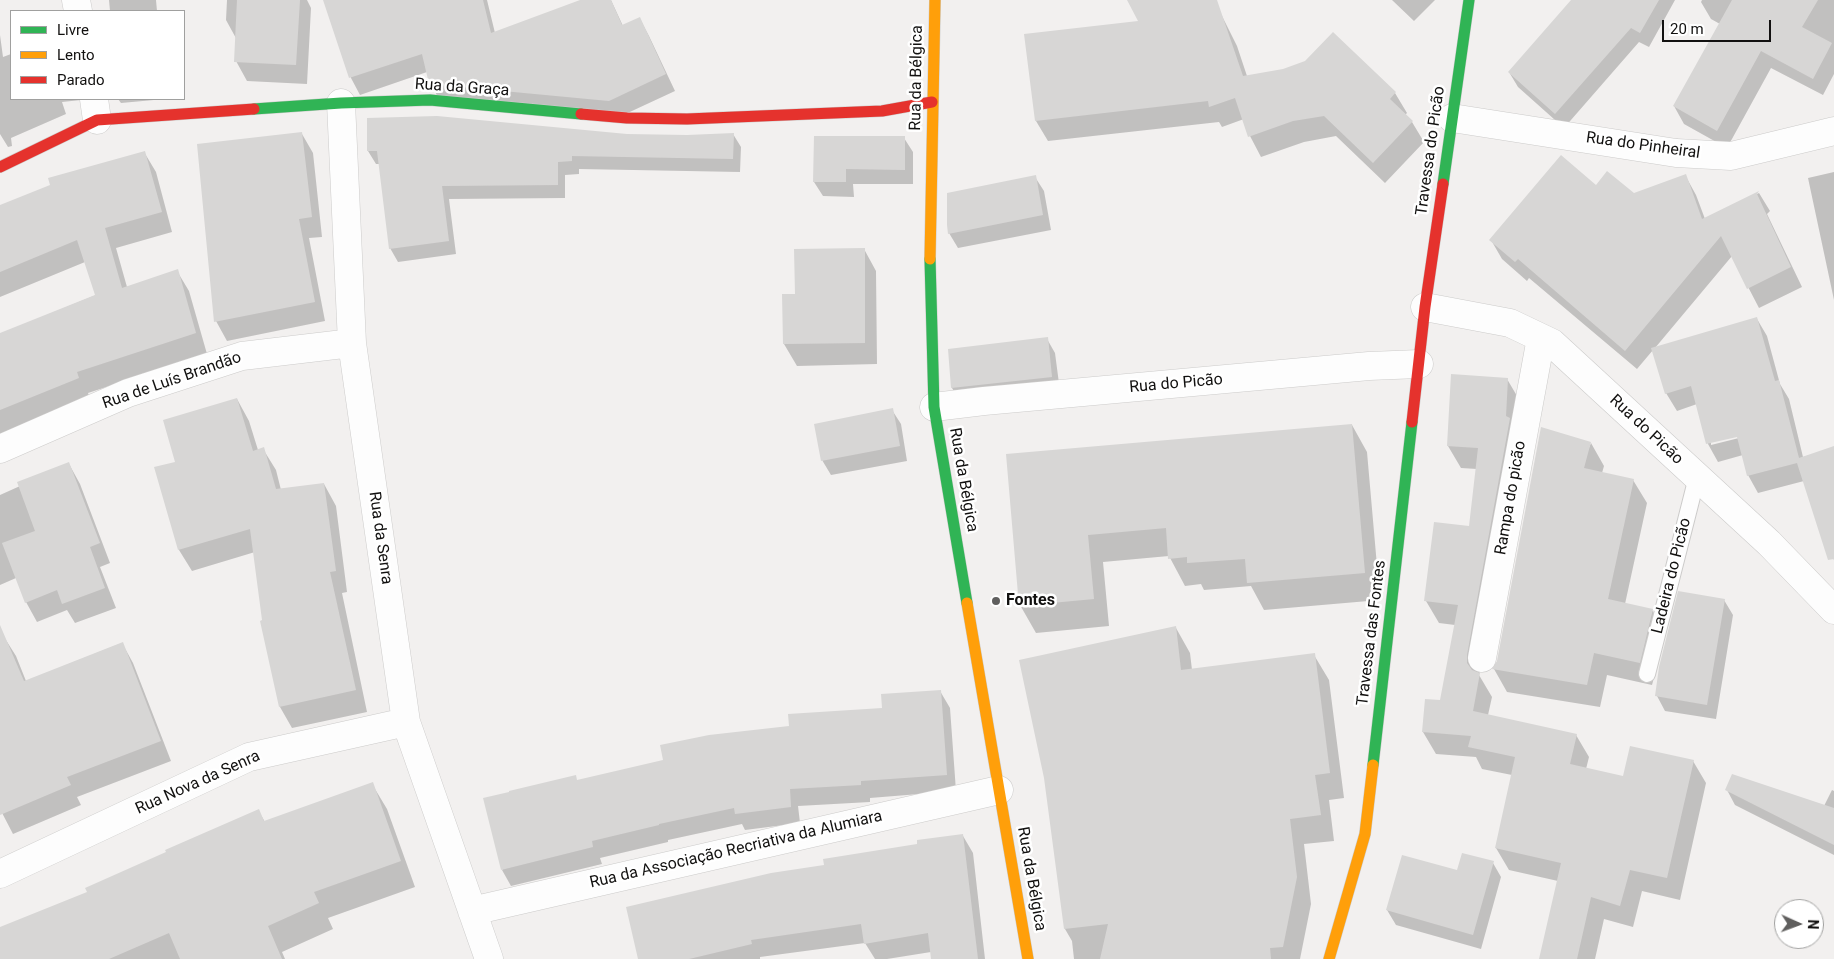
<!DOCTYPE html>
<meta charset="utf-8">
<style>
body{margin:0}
#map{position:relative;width:1834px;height:959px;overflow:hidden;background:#f2f0ef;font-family:Roboto,sans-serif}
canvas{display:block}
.legend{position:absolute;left:10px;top:10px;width:175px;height:90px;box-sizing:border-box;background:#fff;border:1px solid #a0a09f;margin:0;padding:6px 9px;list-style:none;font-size:15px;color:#121110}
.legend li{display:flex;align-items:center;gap:10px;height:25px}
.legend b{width:25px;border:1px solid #a0a09f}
.north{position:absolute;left:1774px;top:899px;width:50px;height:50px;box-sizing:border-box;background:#fff;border:1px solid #a0a09f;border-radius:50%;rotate:92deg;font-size:14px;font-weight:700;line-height:20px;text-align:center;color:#121110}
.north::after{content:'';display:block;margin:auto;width:18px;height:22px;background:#605f5e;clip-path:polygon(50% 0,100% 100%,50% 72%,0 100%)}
.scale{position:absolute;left:1662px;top:20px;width:109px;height:22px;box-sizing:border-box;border:2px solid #121110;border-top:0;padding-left:6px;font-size:15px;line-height:18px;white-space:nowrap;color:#121110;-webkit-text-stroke:4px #fff;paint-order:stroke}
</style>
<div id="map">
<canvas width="1834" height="959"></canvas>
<ul class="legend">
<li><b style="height:6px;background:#30b455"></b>Livre</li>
<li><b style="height:6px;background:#ff9f0a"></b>Lento</li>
<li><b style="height:6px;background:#e5322d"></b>Parado</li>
</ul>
<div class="north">N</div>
<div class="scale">20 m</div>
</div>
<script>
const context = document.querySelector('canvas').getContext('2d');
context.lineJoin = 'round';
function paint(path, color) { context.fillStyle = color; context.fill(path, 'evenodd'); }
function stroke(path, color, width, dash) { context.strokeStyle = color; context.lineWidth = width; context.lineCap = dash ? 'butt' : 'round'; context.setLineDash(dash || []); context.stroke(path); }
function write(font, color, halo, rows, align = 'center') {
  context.font = font + ' Roboto,sans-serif'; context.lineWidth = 5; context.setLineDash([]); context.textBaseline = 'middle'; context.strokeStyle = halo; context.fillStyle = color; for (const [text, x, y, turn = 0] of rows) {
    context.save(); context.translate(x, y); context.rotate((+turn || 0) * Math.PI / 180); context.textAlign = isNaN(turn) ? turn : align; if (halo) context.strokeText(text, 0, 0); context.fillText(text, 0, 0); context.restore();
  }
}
paint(new Path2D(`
 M 109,0 L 156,0 L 157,11 L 110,11 Z
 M 227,0 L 307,0 L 311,8 L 307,84 L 247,81 L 236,61 L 237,40 L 226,20 Z
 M 341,0 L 487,0 L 495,33 L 584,0 L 611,0 L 623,26 L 640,19 L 649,36 L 675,91 L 619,117 L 440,101 L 431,84 L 427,72 L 360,95 L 351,78 L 326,5 Z
 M 1129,0 L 1214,0 L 1237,46 L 1247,76 L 1395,93 L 1407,113 L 1405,115 L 1412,122 L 1424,142 L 1385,183 L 1336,136 L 1304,142 L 1261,157 L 1250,136 L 1244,119 L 1222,127 L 1219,122 L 1048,141 L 1036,121 L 1026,36 L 1140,22 Z
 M 1392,0 L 1435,0 L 1414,21 Z
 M 1577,0 L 1675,0 L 1649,47 L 1639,42 L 1564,128 L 1518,87 L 1509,72 Z
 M 1702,0 L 1834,0 L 1834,74 L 1823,95 L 1771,68 L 1727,148 L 1684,124 L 1674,106 L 1720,24 L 1711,19 L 1701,2 Z
 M 0,35 L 3,57 L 11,54 L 11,99 L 81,100 L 62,102 L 66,114 L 11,138 L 12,146 L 8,147 L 0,134 Z
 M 118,99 L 165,99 L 121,103 Z
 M 302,134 L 313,153 L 322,237 L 309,238 L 325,321 L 227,341 L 216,321 Z
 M 733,134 L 741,147 L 740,172 L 579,169 L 579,174 L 565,175 L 565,198 L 449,199 L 456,254 L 398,262 L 390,248 L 380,164 L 376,164 L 368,151 L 627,135 L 687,136 Z
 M 904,138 L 913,152 L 913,184 L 853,184 L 854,197 L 823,196 L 814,182 Z
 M 144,152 L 156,172 L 172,232 L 116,248 L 127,287 L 177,271 L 189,291 L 207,354 L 88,393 L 90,399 L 0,434 L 0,334 L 96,295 L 85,262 L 0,297 L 0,207 Z
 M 1834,172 L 1834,300 L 1808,178 Z
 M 1685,175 L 1696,195 L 1705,219 L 1759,193 L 1770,211 L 1767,214 L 1802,287 L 1759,308 L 1732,256 L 1655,348 L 1757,319 L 1767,336 L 1780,384 L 1789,399 L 1803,457 L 1834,448 L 1834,560 L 1824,543 L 1804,481 L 1758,493 L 1748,475 L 1743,455 L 1718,462 L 1708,444 L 1697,404 L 1677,411 L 1666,393 L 1653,350 L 1637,369 L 1529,278 L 1527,281 L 1502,259 L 1491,240 L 1596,186 L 1634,195 ZM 1742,434 L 1743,437 L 1711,445 L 1711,442 Z
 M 1035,177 L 1044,191 L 1051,230 L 958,248 L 949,233 Z
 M 864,249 L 876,271 L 877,364 L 797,366 L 784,344 L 783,295 L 796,295 Z
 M 1047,339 L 1055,353 L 1060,391 L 961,403 L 952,388 L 949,350 Z
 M 1507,379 L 1520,401 L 1522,441 L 1479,675 L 1492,697 L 1488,715 L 1576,735 L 1589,757 L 1586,769 L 1624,778 L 1693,761 L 1706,783 L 1680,900 L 1642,891 L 1633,927 L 1604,919 L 1595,959 L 1541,959 L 1558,881 L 1509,870 L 1496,848 L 1512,775 L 1482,769 L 1476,757 L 1436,754 L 1423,732 L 1441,702 L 1455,625 L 1439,623 L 1426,601 L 1470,527 L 1477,469 L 1461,468 L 1448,446 Z
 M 237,399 L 249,421 L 258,450 L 263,449 L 276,470 L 281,490 L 324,484 L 336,506 L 347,592 L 342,593 L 367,712 L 292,728 L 280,707 L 262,622 L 264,621 L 255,552 L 192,571 L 179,550 L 176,462 Z
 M 892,410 L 901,424 L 907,461 L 831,475 L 822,460 Z
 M 1352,425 L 1367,452 L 1380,600 L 1264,610 L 1251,586 L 1204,590 L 1201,584 L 1185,586 L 1169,556 L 1103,562 L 1109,626 L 1036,633 L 1020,605 L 1007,455 Z
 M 1591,443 L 1604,466 L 1602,473 L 1633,480 L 1647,503 L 1625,604 L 1652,610 L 1666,633 L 1652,685 L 1607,675 L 1600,707 L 1507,692 L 1494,669 Z
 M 69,464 L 80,484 L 110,563 L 100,567 L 116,608 L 75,623 L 67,610 L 37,622 L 26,602 L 16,578 L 0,585 L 0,495 Z
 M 1724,600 L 1733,615 L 1716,719 L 1665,711 L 1657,696 Z
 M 1176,628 L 1190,653 L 1192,670 L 1314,655 L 1329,680 L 1344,798 L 1329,800 L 1334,841 L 1304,844 L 1311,904 L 1300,959 L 1074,959 L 1072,941 L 1065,929 L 1045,777 Z
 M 4,637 L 16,656 L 26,681 L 122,643 L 133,663 L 171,761 L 77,797 L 81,805 L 13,834 L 0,809 L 0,638 Z
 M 940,691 L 950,708 L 956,791 L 870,798 L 870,802 L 798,806 L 800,823 L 745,830 L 742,824 L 668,840 L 668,842 L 600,858 L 602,864 L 511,886 L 502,870 L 578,781 L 665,761 L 790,727 L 883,710 Z
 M 372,784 L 387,809 L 415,887 L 328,918 L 333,929 L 282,952 L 285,959 L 0,959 L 0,929 L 89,893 L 258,810 L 265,822 Z
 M 1727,790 L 1824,806 L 1832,790 L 1834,791 L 1834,855 L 1735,805 Z
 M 963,836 L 973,853 L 985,959 L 932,959 L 931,952 L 887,959 L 875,959 L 865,943 L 760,957 L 760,959 L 640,959 L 825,866 Z
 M 1493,863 L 1501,877 L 1481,949 L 1396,925 L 1387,910 L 1457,872 Z`), '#0003');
paint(new Path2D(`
 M 237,0 L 300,0 L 296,65 L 234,62 Z
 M 323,0 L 483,0 L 491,33 L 580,0 L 611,0 L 622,25 L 640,17 L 666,74 L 609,101 L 429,84 L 422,54 L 349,78 Z
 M 1127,0 L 1217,0 L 1243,76 L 1283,69 L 1305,61 L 1333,32 L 1396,92 L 1390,99 L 1413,121 L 1373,163 L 1324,116 L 1293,121 L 1248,137 L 1235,98 L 1209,107 L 1208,101 L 1035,121 L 1024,34 L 1138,21 Z
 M 1571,0 L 1659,0 L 1640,33 L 1631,28 L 1555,114 L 1508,72 Z
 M 1732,0 L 1818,0 L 1802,27 L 1832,43 L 1813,79 L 1761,51 L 1717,131 L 1673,106 Z
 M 437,116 L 627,134 L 687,135 L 734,133 L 733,159 L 572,156 L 572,161 L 558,162 L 558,185 L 442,186 L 449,241 L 389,249 L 377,151 L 367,151 L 367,118 Z
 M 302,132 L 312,217 L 299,219 L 315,302 L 214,322 L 197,144 Z
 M 814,136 L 905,136 L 905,170 L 846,169 L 846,182 L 813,182 Z
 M 145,151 L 162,212 L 105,228 L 122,288 L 178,269 L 196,333 L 77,372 L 79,378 L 0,410 L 0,333 L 95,295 L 77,240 L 0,272 L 0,205 L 50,185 L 48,178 Z
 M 1561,155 L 1596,185 L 1607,171 L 1634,193 L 1686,174 L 1702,219 L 1759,191 L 1757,194 L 1791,267 L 1747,289 L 1721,236 L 1625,351 L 1518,259 L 1515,262 L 1489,240 Z
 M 1036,175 L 1043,215 L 948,234 L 947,225 L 947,193 Z
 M 865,248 L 865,343 L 783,344 L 782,294 L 795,294 L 794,249 Z
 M 1757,317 L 1775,381 L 1779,380 L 1799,458 L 1834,446 L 1834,559 L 1828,560 L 1797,463 L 1747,476 L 1737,437 L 1706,444 L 1691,386 L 1665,394 L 1651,348 Z
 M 1048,337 L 1052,377 L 951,388 L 948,349 Z
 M 1451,374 L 1508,378 L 1506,416 L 1510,418 L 1467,655 L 1467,663 L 1472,670 L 1480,673 L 1473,711 L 1577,734 L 1570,764 L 1623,776 L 1630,746 L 1694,760 L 1667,878 L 1630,870 L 1620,906 L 1591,897 L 1577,959 L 1539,959 L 1561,863 L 1495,848 L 1515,757 L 1468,747 L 1471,736 L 1422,732 L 1425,699 L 1440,700 L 1458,605 L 1424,601 L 1434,522 L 1469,526 L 1478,448 L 1447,446 Z
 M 237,398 L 253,451 L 264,447 L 276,489 L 324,483 L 336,571 L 330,572 L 356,690 L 279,707 L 260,621 L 262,620 L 250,529 L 178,550 L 154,467 L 175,462 L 163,420 Z
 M 893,408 L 900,446 L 821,461 L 814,424 Z
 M 1352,424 L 1365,573 L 1247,583 L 1245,559 L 1187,563 L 1187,557 L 1168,559 L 1166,528 L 1088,535 L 1094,599 L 1019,606 L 1006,454 Z
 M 1541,427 L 1591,442 L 1584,468 L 1634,479 L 1608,599 L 1653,609 L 1640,663 L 1594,653 L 1587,685 L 1492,669 L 1497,661 Z
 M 69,462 L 100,543 L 90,547 L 105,588 L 62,604 L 57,590 L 25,603 L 2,543 L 35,531 L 17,482 Z
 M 1678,591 L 1725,599 L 1707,705 L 1655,696 L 1659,667 Z
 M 0,625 L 24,681 L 123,642 L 161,741 L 67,777 L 71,785 L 0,815 Z
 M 1176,626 L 1181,670 L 1315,653 L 1330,773 L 1315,775 L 1321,815 L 1290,819 L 1297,877 L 1283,947 L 1270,948 L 1271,959 L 1100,959 L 1108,924 L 1064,929 L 1044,778 L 1019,660 Z
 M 941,690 L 947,775 L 861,781 L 861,785 L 790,789 L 791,807 L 735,814 L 734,808 L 659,824 L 659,825 L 592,841 L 593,847 L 501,870 L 483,798 L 509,792 L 509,791 L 576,775 L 577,780 L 663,760 L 660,745 L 709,735 L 789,726 L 788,714 L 882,708 L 881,694 Z
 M 1732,774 L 1834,808 L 1834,845 L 1725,790 Z
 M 373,782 L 401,861 L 314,892 L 319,903 L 268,926 L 282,959 L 180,959 L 169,933 L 109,959 L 0,959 L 0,927 L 87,892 L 85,888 L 166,852 L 165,850 L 259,809 L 264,821 Z
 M 963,834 L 978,959 L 931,959 L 928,933 L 864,944 L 861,924 L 751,940 L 752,944 L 689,959 L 638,959 L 626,907 L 771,873 L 824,865 L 823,859 L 917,844 L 917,840 Z
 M 1462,853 L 1494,861 L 1473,935 L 1386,910 L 1402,855 L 1457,870 Z`), '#d7d6d5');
const lane = new Path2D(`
 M 1647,674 L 1697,477`);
const street = new Path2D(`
 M 76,0 L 78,11
 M 94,99 L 97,120
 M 341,103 L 352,343 L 406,722 L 489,959
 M 1452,118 L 1676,153 L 1731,156 L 1834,131
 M 1425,307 L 1510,323 L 1552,343 L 1769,543 L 1834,610
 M 934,407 L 984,401 L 1369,366 L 1419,364
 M 0,449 L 128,393 L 242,356 L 352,343
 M 1482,658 L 1541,338
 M 0,874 L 249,757 L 406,722
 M 472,911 L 999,790`);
const fast = new Path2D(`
 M 254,109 L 341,103 L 430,100 L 581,114
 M 1443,184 L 1469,0
 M 930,259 L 934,407 L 967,603
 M 1373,765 L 1412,422`);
const slow = new Path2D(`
 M 930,259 L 935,0
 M 967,603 L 1028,959
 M 1329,959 L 1365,834 L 1373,765`);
const jam = new Path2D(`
 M 581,114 L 627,118 L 687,119 L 882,111 L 932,102
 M 0,167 L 97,120 L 254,109
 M 1412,422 L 1425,307 L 1443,184`);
stroke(lane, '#cccbca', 18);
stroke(street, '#cccbca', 29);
stroke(fast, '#cccbca', 12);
stroke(slow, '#cccbca', 12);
stroke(jam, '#cccbca', 12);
stroke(lane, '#fdfdfd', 16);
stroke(street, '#fdfdfd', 28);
stroke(fast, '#30b455', 11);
stroke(slow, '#ff9f0a', 11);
stroke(jam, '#e5322d', 11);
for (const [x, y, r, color] of [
 [996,601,5,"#605f5e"]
]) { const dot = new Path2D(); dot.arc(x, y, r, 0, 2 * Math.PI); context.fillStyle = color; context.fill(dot); stroke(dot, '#fff', 2); }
write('16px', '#121110', '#fff', [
 ["Rua da Bélgica",917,78,-89],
 ["Rua da Graça",462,88,4],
 ["Rua do Pinheiral",1643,146,8],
 ["Travessa do Picão",1431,151,-82],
 ["Rua de Luís Brandão",172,381,-19],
 ["Rua do Picão",1176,384,-5],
 ["Rua do Picão",1646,430,43],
 ["Rua da Bélgica",963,480,80],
 ["Rampa do picão",1511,498,-80],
 ["Rua da Senra",380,538,82],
 ["Ladeira do Picão",1672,576,-76],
 ["Travessa das Fontes",1372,633,-83],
 ["Rua Nova da Senra",198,783,-24],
 ["Rua da Associação Recriativa da Alumiara",736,850,-13],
 ["Rua da Bélgica",1031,879,80]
]);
write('bold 16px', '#121110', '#fff', [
 ["Fontes",1006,601]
], 'left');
</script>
